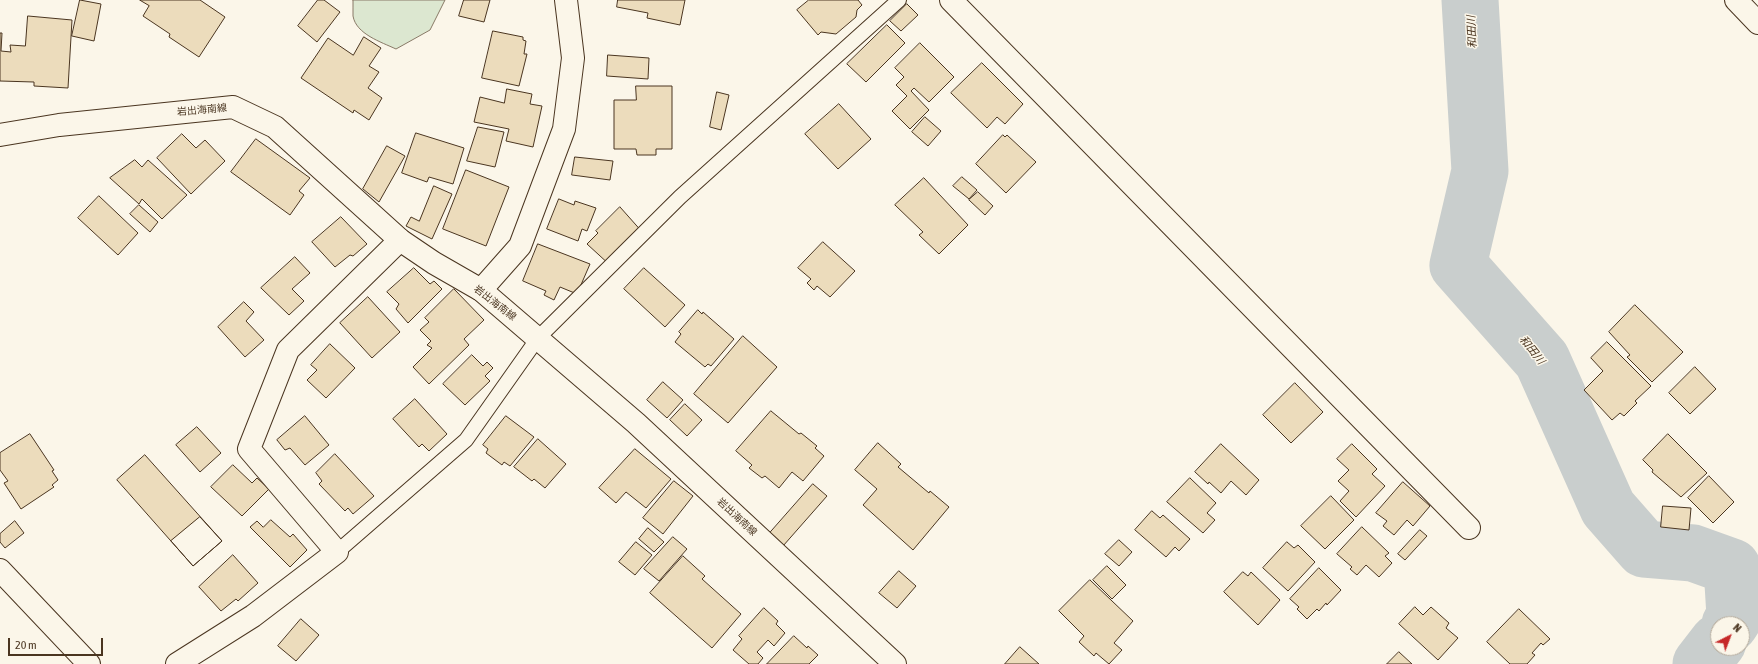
<!DOCTYPE html>
<meta charset="utf-8">
<style>
body{margin:0}
#map{position:relative;width:1758px;height:664px;overflow:hidden;background:#fbf6e9;font-family:"Asap Condensed",sans-serif}
canvas{display:block}
.north{position:absolute;left:1710px;top:616px;width:40px;height:40px;box-sizing:border-box;background:#fbf6e9;border:1px solid #b4a999;border-radius:50%;rotate:42deg;font-size:11px;font-weight:700;line-height:16px;text-align:center;color:#4a3520}
.north::after{content:'';display:block;margin:auto;width:14px;height:18px;background:#c62828;clip-path:polygon(50% 0,100% 100%,50% 72%,0 100%)}
.scale{position:absolute;left:8px;top:638px;width:95px;height:18px;box-sizing:border-box;border:2px solid #4a3520;border-top:0;padding-left:5px;font-size:12px;line-height:14px;white-space:nowrap;color:#4a3520;-webkit-text-stroke:3px #fbf6e9;paint-order:stroke}
</style>
<div id="map">
<canvas width="1758" height="664"></canvas>
<div class="north">N</div>
<div class="scale">20 m</div>
</div>
<script>
const context = document.querySelector('canvas').getContext('2d');
context.lineJoin = 'round';
function paint(path, color) { context.fillStyle = color; context.fill(path, 'evenodd'); }
function stroke(path, color, width, dash) { context.strokeStyle = color; context.lineWidth = width; context.lineCap = dash ? 'butt' : 'round'; context.setLineDash(dash || []); context.stroke(path); }
function write(font, color, halo, rows, align = 'center') {
  context.font = font + ' "Asap Condensed","Noto Sans JP",sans-serif'; context.lineWidth = 3; context.setLineDash([]); context.textBaseline = 'middle'; context.strokeStyle = halo; context.fillStyle = color; for (const [text, x, y, turn = 0] of rows) {
    context.save(); context.translate(x, y); context.rotate((+turn || 0) * Math.PI / 180); context.textAlign = isNaN(turn) ? turn : align; if (halo) context.strokeText(text, 0, 0); context.fillText(text, 0, 0); context.restore();
  }
}
const green = new Path2D(`
 M 353,0 L 445,0 L 430,30 L 396,49 C 381,42 356,34 353,16 C 353,11 353,5 353,0 Z`);
paint(green, '#dce7d0');
stroke(green, '#887966', 1);
stroke(new Path2D(`
 M 1470,0 L 1480,171 L 1458,265 L 1542,360 L 1608,508 L 1644,549 L 1693,553 L 1732,567 L 1735,616 L 1730,624
 M 1701,664 L 1718,642`), '#c9cecd', 57);
const building = new Path2D(`
 M 80,0 L 101,4 L 94,41 L 72,36 Z
 M 140,0 L 200,0 L 225,17 L 199,57 L 169,37 L 170,34 L 143,16 L 149,6 Z
 M 318,0 L 324,0 L 340,12 L 317,42 L 298,26 Z
 M 464,0 L 490,0 L 484,22 L 459,16 Z
 M 618,0 L 685,0 L 680,25 L 647,18 L 648,13 L 617,7 Z
 M 809,0 L 858,0 L 862,5 L 857,10 L 856,17 L 836,34 L 821,32 L 818,35 L 797,10 Z
 M 907,4 L 918,15 L 901,31 L 890,21 Z
 M 28,16 L 72,20 L 68,88 L 34,86 L 34,82 L 0,81 L 0,33 L 2,33 L 1,51 L 11,52 L 10,45 L 25,46 Z
 M 887,25 L 905,43 L 866,82 L 847,64 Z
 M 493,31 L 523,37 L 523,40 L 526,41 L 524,54 L 527,54 L 519,86 L 482,78 Z
 M 364,37 L 381,48 L 369,66 L 379,72 L 368,88 L 382,98 L 369,120 L 354,110 L 353,113 L 301,78 L 328,38 L 353,55 Z
 M 920,43 L 954,77 L 929,102 L 914,88 L 911,91 L 929,110 L 910,129 L 892,111 L 907,96 L 896,85 L 904,77 L 895,68 Z
 M 608,55 L 649,58 L 648,79 L 607,76 Z
 M 982,63 L 1023,104 L 1005,124 L 997,117 L 987,128 L 951,93 Z
 M 636,86 L 672,86 L 672,149 L 656,149 L 656,155 L 637,155 L 636,149 L 614,149 L 614,100 L 636,100 Z
 M 507,89 L 532,94 L 530,104 L 542,106 L 533,147 L 506,141 L 509,129 L 474,122 L 480,97 L 504,103 Z
 M 717,92 L 729,95 L 721,130 L 710,127 Z
 M 839,104 L 871,139 L 838,169 L 805,134 Z
 M 925,117 L 941,131 L 928,146 L 912,132 Z
 M 478,127 L 504,132 L 495,167 L 467,161 Z
 M 416,133 L 464,148 L 453,184 L 429,177 L 427,182 L 402,173 Z
 M 182,134 L 196,148 L 205,140 L 225,161 L 191,194 L 157,158 Z
 M 1003,135 L 1005,137 L 1007,135 L 1036,162 L 1006,193 L 976,164 Z
 M 256,139 L 310,178 L 299,191 L 304,195 L 290,215 L 231,172 Z
 M 387,146 L 405,156 L 379,202 L 363,189 Z
 M 575,157 L 613,161 L 610,180 L 572,175 Z
 M 135,160 L 142,167 L 148,160 L 187,195 L 162,219 L 142,199 L 139,204 L 110,178 Z
 M 466,170 L 509,187 L 486,246 L 443,229 Z
 M 962,177 L 977,190 L 969,199 L 953,186 Z
 M 924,178 L 968,225 L 939,254 L 919,235 L 923,232 L 895,205 Z
 M 434,186 L 452,194 L 432,239 L 406,226 L 411,217 L 419,221 Z
 M 978,192 L 993,206 L 985,215 L 969,200 Z
 M 99,196 L 138,233 L 118,255 L 78,218 Z
 M 559,199 L 574,205 L 575,201 L 596,208 L 587,231 L 582,229 L 578,241 L 547,229 Z
 M 139,205 L 158,222 L 150,232 L 130,214 Z
 M 620,207 L 644,234 L 611,266 L 587,244 L 598,233 L 596,231 Z
 M 341,217 L 367,244 L 353,256 L 350,255 L 335,267 L 312,242 Z
 M 823,242 L 855,271 L 830,297 L 817,286 L 814,290 L 807,283 L 811,279 L 798,268 Z
 M 538,244 L 590,264 L 577,294 L 560,287 L 554,300 L 544,295 L 546,291 L 523,281 Z
 M 295,257 L 310,273 L 292,289 L 304,301 L 289,315 L 261,288 Z
 M 414,268 L 430,284 L 434,281 L 442,289 L 408,323 L 396,309 L 399,304 L 387,292 Z
 M 644,268 L 685,305 L 665,327 L 624,289 Z
 M 454,289 L 484,320 L 464,339 L 469,345 L 429,384 L 413,367 L 432,348 L 427,345 L 431,341 L 420,330 L 429,322 L 425,318 Z
 M 368,297 L 400,332 L 372,358 L 340,323 Z
 M 244,302 L 254,312 L 246,321 L 264,340 L 245,357 L 218,327 Z
 M 1635,305 L 1683,352 L 1652,382 L 1627,357 L 1630,355 L 1609,332 Z
 M 698,310 L 702,314 L 703,312 L 734,339 L 711,366 L 708,364 L 705,367 L 675,342 L 681,334 L 679,332 Z
 M 743,336 L 777,367 L 728,423 L 694,394 Z
 M 1607,342 L 1651,386 L 1635,401 L 1637,403 L 1624,416 L 1620,413 L 1612,420 L 1584,390 L 1603,371 L 1591,358 Z
 M 330,344 L 355,368 L 326,398 L 307,380 L 317,370 L 311,365 Z
 M 472,355 L 483,366 L 487,362 L 493,368 L 485,376 L 490,381 L 465,405 L 443,384 Z
 M 1695,367 L 1716,389 L 1690,414 L 1669,393 Z
 M 663,382 L 683,400 L 667,418 L 647,400 Z
 M 1295,383 L 1323,412 L 1291,443 L 1263,415 Z
 M 415,399 L 447,434 L 429,451 L 422,444 L 419,447 L 393,419 Z
 M 685,404 L 702,420 L 687,436 L 670,420 Z
 M 771,411 L 799,434 L 801,433 L 817,446 L 815,448 L 824,456 L 803,481 L 792,472 L 779,488 L 765,476 L 762,478 L 749,468 L 752,465 L 736,451 Z
 M 305,416 L 329,445 L 305,465 L 290,448 L 285,450 L 277,440 Z
 M 506,416 L 534,437 L 510,466 L 504,462 L 502,465 L 486,453 L 488,449 L 483,445 Z
 M 197,427 L 221,453 L 200,472 L 176,445 Z
 M 30,434 L 54,470 L 52,471 L 58,480 L 52,485 L 54,487 L 21,509 L 4,483 L 8,481 L 0,470 L 0,453 Z
 M 1668,434 L 1707,473 L 1681,497 L 1652,472 L 1653,470 L 1643,460 Z
 M 538,439 L 566,464 L 545,488 L 534,479 L 532,481 L 514,467 Z
 M 878,443 L 901,464 L 898,467 L 929,493 L 930,491 L 949,507 L 913,550 L 863,505 L 877,489 L 855,470 Z
 M 1221,444 L 1259,480 L 1246,495 L 1231,481 L 1221,493 L 1209,482 L 1208,484 L 1195,472 Z
 M 1352,444 L 1377,469 L 1372,474 L 1385,486 L 1356,517 L 1340,501 L 1349,491 L 1338,481 L 1349,470 L 1337,459 Z
 M 635,449 L 671,479 L 646,508 L 626,492 L 616,503 L 599,488 Z
 M 335,454 L 374,496 L 353,514 L 348,508 L 345,511 L 319,484 L 322,481 L 316,473 Z
 M 145,455 L 222,541 L 193,566 L 117,480 Z
 M 233,465 L 252,483 L 257,478 L 269,489 L 242,516 L 211,487 Z
 M 1709,476 L 1734,502 L 1713,523 L 1688,498 Z
 M 1190,478 L 1216,503 L 1207,513 L 1215,520 L 1203,533 L 1167,502 Z
 M 674,481 L 693,496 L 663,534 L 643,518 Z
 M 1403,482 L 1430,506 L 1413,526 L 1407,520 L 1394,535 L 1383,526 L 1387,521 L 1376,513 Z
 M 813,484 L 827,496 L 783,546 L 769,534 Z
 M 1331,496 L 1354,520 L 1325,549 L 1301,526 Z
 M 1663,506 L 1691,508 L 1689,530 L 1661,527 Z
 M 1152,511 L 1160,518 L 1163,515 L 1190,539 L 1179,551 L 1175,547 L 1166,557 L 1135,530 Z
 M 200,517 L 222,541 L 193,566 L 171,541 Z
 M 271,520 L 290,537 L 293,534 L 307,550 L 290,567 L 250,527 L 257,521 L 263,527 Z
 M 15,521 L 24,533 L 5,548 L 0,542 L 0,534 Z
 M 1362,527 L 1389,553 L 1385,556 L 1392,563 L 1379,577 L 1366,565 L 1357,575 L 1350,569 L 1352,567 L 1337,554 Z
 M 648,528 L 664,542 L 654,552 L 639,539 Z
 M 1420,530 L 1427,536 L 1405,560 L 1398,554 Z
 M 673,537 L 687,549 L 659,581 L 644,569 Z
 M 1119,540 L 1132,552 L 1119,566 L 1105,554 Z
 M 636,542 L 652,555 L 635,575 L 619,562 Z
 M 1287,542 L 1294,548 L 1298,545 L 1315,562 L 1288,591 L 1263,568 Z
 M 233,555 L 258,583 L 238,601 L 236,599 L 221,611 L 199,587 Z
 M 683,556 L 705,576 L 702,579 L 741,614 L 712,648 L 650,593 Z
 M 1107,566 L 1126,585 L 1112,599 L 1093,580 Z
 M 1319,568 L 1341,590 L 1327,605 L 1326,603 L 1319,611 L 1317,609 L 1307,619 L 1297,609 L 1299,607 L 1290,599 Z
 M 899,571 L 916,586 L 897,608 L 879,593 Z
 M 1243,572 L 1248,576 L 1251,572 L 1280,600 L 1258,625 L 1224,592 Z
 M 1090,580 L 1133,621 L 1114,643 L 1122,650 L 1109,664 L 1096,653 L 1094,656 L 1079,642 L 1084,636 L 1059,611 Z
 M 1415,607 L 1423,615 L 1431,607 L 1449,623 L 1446,628 L 1458,638 L 1438,660 L 1399,624 Z
 M 764,608 L 778,621 L 776,624 L 785,633 L 774,646 L 768,640 L 757,652 L 763,658 L 758,664 L 749,664 L 733,650 L 742,639 L 739,636 Z
 M 1519,609 L 1550,639 L 1543,645 L 1541,643 L 1532,653 L 1535,655 L 1527,664 L 1510,664 L 1487,642 Z
 M 301,619 L 319,635 L 296,661 L 278,646 Z
 M 794,636 L 807,648 L 808,646 L 818,655 L 809,664 L 767,664 Z
 M 1020,647 L 1039,664 L 1005,664 Z
 M 1399,652 L 1412,664 L 1387,664 Z`);
paint(building, '#ecdcbc');
stroke(building, '#4a3520', 1);
const lane = new Path2D(`
 M 337,552 L 466,440 L 538,338 L 680,197 L 899,0`);
const street = new Path2D(`
 M 951,0 L 1469,528
 M 1736,0 L 1758,23
 M 0,570 L 89,664
 M 177,664 L 253,616 L 337,552 L 249,449 L 288,350 L 400,240`);
const secondary = new Path2D(`
 M 481,290 L 520,246 L 564,129 L 573,58 L 566,0`);
const primary = new Path2D(`
 M 0,135 L 59,125 L 233,107 L 275,127 L 400,240 L 434,263 L 481,290 L 636,423 L 895,664`);
stroke(lane, '#4a3520', 16);
stroke(street, '#4a3520', 24);
stroke(secondary, '#4a3520', 24);
stroke(primary, '#4a3520', 24);
stroke(lane, '#fbf6e9', 14);
stroke(street, '#fbf6e9', 22);
stroke(secondary, '#fbf6e9', 22);
stroke(primary, '#fbf6e9', 22);
write('10px', '#4a3520', '#fbf6e9', [
 ["岩出海南線",202,110,-5],
 ["岩出海南線",495,303,38],
 ["岩出海南線",737,517,43]
]);
write('italic 11px', '#4a3520', '#fbf6e9', [
 ["和田川",1472,32,-93],
 ["和田川",1532,350,52]
]);
</script>
